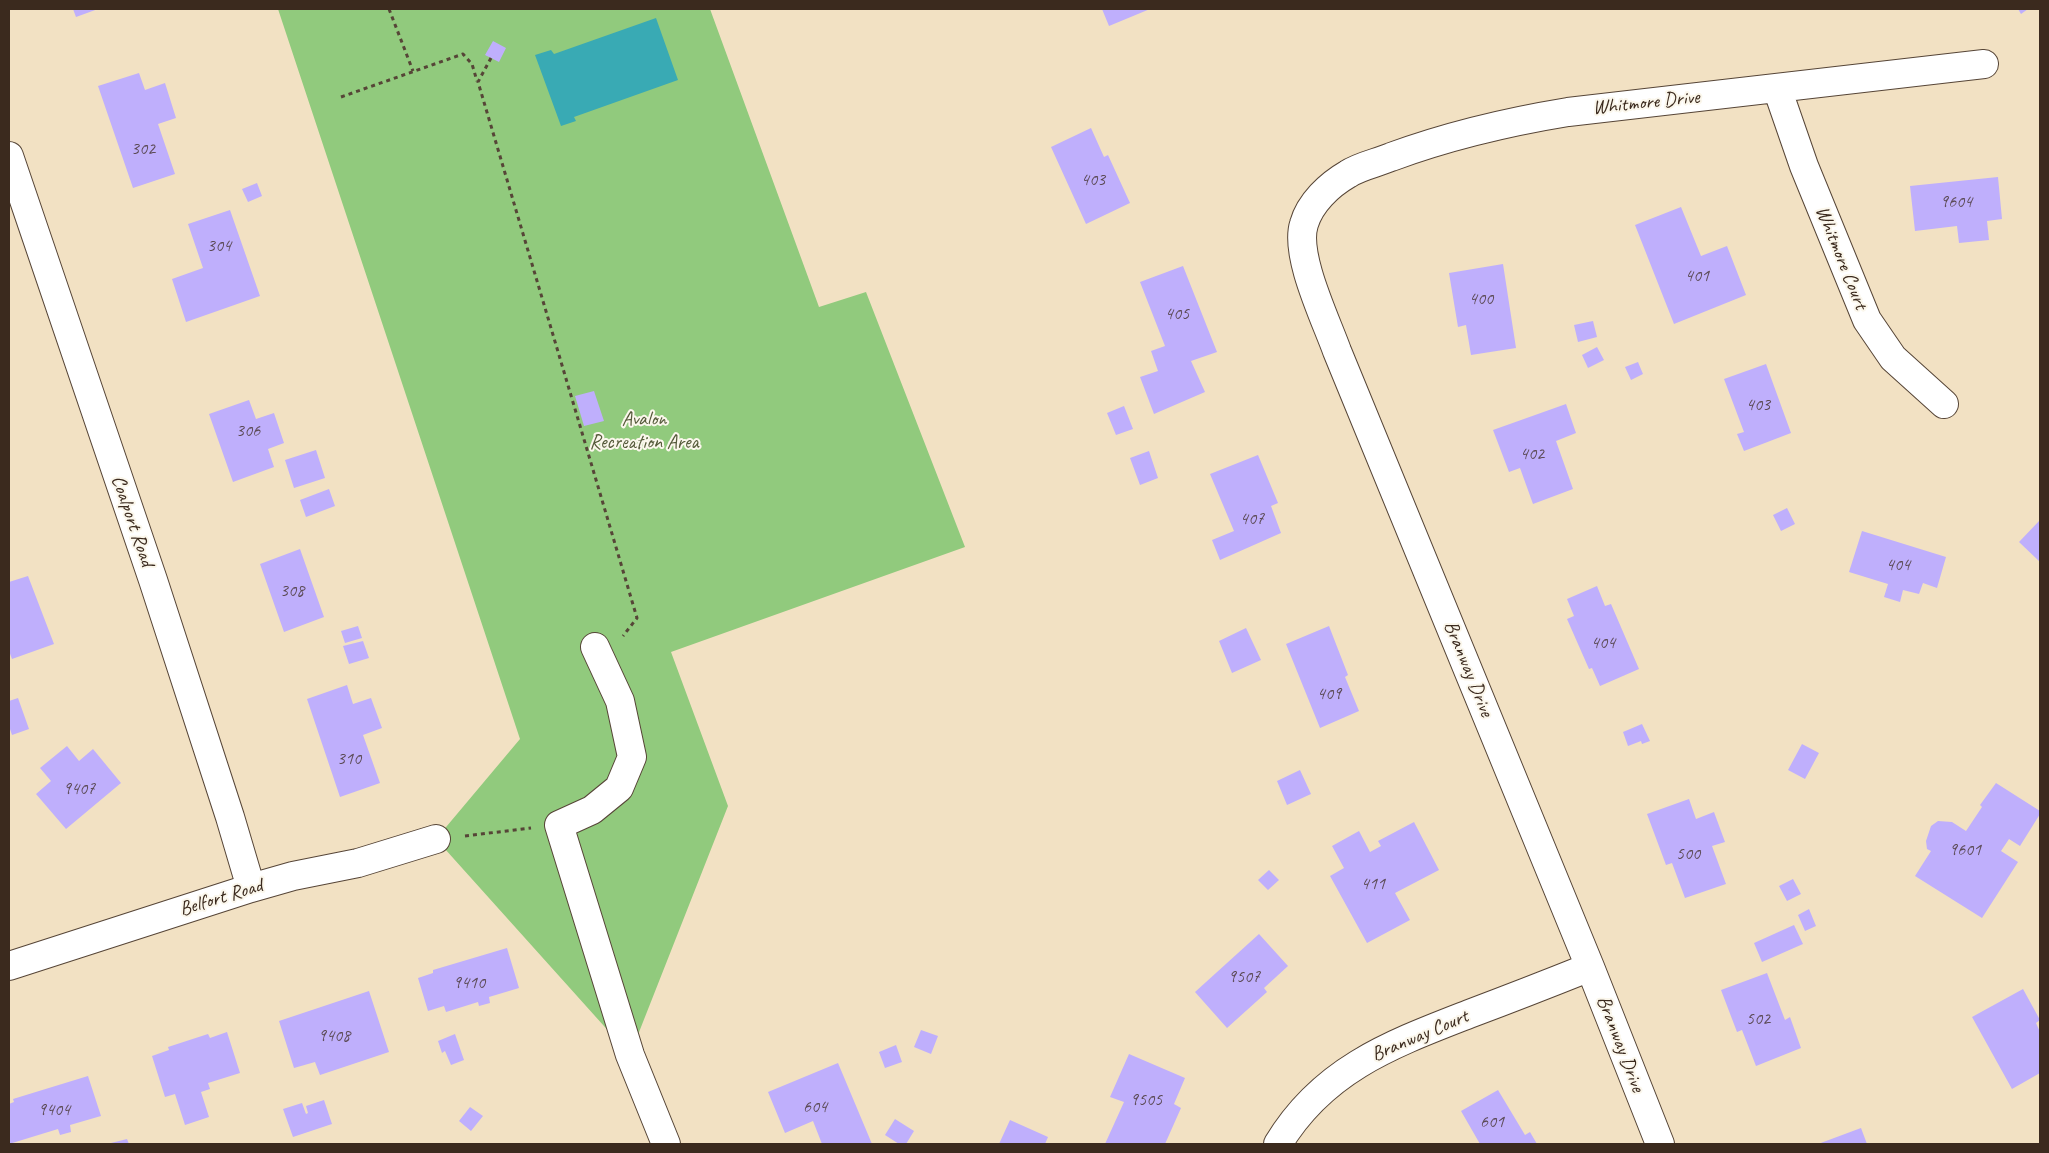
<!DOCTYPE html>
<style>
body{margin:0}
#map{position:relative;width:2049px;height:1153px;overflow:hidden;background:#f2e1c3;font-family:Caveat,sans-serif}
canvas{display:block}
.frame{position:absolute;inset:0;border:10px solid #3b2a1e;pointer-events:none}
</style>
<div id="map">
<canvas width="2049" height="1153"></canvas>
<div class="frame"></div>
</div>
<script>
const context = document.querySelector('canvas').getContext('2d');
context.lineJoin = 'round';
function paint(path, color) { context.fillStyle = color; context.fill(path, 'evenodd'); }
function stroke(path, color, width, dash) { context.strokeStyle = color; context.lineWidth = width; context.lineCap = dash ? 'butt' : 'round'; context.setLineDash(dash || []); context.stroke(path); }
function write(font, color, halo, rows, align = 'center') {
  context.font = font + ' Caveat,sans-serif'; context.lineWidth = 4; context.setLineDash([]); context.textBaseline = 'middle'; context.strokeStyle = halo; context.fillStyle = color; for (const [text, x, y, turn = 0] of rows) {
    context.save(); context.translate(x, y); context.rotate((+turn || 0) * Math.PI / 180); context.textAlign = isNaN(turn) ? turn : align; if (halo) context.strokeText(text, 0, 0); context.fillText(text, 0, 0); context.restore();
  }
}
paint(new Path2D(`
 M 278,9 L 710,9 L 819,307 L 866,292 L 965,547 L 671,652 L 728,806 L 630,1055 L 436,839 L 520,739 Z`), '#91ca7d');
paint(new Path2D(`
 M 656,18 L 678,80 L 574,117 L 576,121 L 561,126 L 535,55 L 551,50 L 554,54 Z`), '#39aab4');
paint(new Path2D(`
 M 73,9 L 98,9 L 76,17 Z
 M 1102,9 L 1150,9 L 1109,26 Z
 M 2018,9 L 2028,9 L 2021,14 Z
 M 493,41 L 506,48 L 499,62 L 485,55 Z
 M 139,73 L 145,90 L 165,83 L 176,118 L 158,124 L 175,174 L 133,188 L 98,86 Z
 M 1091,128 L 1104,157 L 1108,155 L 1130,203 L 1086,224 L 1051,147 Z
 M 1998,177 L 2002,219 L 1987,221 L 1989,240 L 1959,243 L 1957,226 L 1915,231 L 1910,186 Z
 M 257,183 L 262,196 L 248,202 L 242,189 Z
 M 1681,207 L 1701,256 L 1727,246 L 1746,295 L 1674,324 L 1635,225 Z
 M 230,210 L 260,296 L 186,322 L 172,279 L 203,268 L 188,224 Z
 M 1503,264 L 1516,348 L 1471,355 L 1466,325 L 1458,327 L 1449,273 Z
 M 1183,266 L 1217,352 L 1191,361 L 1205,392 L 1154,414 L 1140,377 L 1158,371 L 1151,351 L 1165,346 L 1140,282 Z
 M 1593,321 L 1597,337 L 1578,342 L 1574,325 Z
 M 1597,347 L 1604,360 L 1588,368 L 1582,355 Z
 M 1638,362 L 1643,374 L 1631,380 L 1625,367 Z
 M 1766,364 L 1791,433 L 1744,451 L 1737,434 L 1744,432 L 1724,379 Z
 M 594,391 L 604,421 L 584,426 L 575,396 Z
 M 249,400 L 256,419 L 274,413 L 284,443 L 268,449 L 274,467 L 233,482 L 209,414 Z
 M 1566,404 L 1576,433 L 1556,441 L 1573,489 L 1533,504 L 1520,468 L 1509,472 L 1493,430 Z
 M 1124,406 L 1133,429 L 1116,435 L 1107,413 Z
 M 316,450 L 325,478 L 294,488 L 285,460 Z
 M 1149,451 L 1158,478 L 1140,485 L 1130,458 Z
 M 1258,455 L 1278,503 L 1271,506 L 1281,533 L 1220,560 L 1212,540 L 1234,531 L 1210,474 Z
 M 329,489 L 335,506 L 306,517 L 300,500 Z
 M 1787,508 L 1795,524 L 1781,531 L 1773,515 Z
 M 2040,520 L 2040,562 L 2019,542 Z
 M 1862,531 L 1946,557 L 1937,588 L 1923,583 L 1919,594 L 1903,590 L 1900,602 L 1884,597 L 1888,584 L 1849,572 Z
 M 300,549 L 324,617 L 284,632 L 260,564 Z
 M 28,576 L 54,644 L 12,659 L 9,651 L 9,582 Z
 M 1597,586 L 1605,606 L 1611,604 L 1639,669 L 1600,686 L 1592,668 L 1589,669 L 1567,619 L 1574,616 L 1567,599 Z
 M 358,626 L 362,638 L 345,643 L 341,631 Z
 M 1329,626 L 1348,675 L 1345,677 L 1359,711 L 1320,728 L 1286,644 Z
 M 1246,628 L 1261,660 L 1232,673 L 1219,641 Z
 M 363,641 L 369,658 L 349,664 L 343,646 Z
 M 347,685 L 353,704 L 371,698 L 382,728 L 363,735 L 380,783 L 340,797 L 307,699 Z
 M 18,698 L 29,729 L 12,735 L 9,726 L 9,701 Z
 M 1642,724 L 1650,741 L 1642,744 L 1641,741 L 1628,746 L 1623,732 Z
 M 1802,744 L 1819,753 L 1805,779 L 1788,770 Z
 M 67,746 L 79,761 L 93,749 L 121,783 L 66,829 L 36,794 L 51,781 L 40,768 Z
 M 1300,770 L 1311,794 L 1287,805 L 1277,781 Z
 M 1996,783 L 2040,811 L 2040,814 L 2020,846 L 2009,839 L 2001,851 L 2018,862 L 1982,918 L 1915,876 L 1931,851 L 1927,849 L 1926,841 L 1931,826 L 1938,821 L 1952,822 L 1966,831 L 1982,807 L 1980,805 Z
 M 1689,799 L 1696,819 L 1714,812 L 1725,842 L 1712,846 L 1726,884 L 1685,898 L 1672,863 L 1666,865 L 1647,814 Z
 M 1414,822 L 1439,870 L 1395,893 L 1410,920 L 1367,943 L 1330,876 L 1344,868 L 1332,846 L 1359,831 L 1370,852 L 1381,846 L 1378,841 Z
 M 1269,870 L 1279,880 L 1268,890 L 1258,880 Z
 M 1793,879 L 1801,894 L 1787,901 L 1779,886 Z
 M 1809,909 L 1816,926 L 1805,931 L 1798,915 Z
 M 1794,925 L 1803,944 L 1762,962 L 1754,943 Z
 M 1259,934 L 1288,966 L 1264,988 L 1267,992 L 1227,1028 L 1195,992 Z
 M 507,948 L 519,988 L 489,997 L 490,1003 L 479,1006 L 478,1002 L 446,1012 L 444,1006 L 428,1011 L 418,978 L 433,973 L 433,970 Z
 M 1767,973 L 1785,1020 L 1790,1017 L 1801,1048 L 1756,1066 L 1742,1030 L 1737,1032 L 1721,990 Z
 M 2023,989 L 2040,1020 L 2036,1023 L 2040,1032 L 2040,1073 L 2012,1089 L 1972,1017 Z
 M 369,991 L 389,1052 L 320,1075 L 315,1062 L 294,1068 L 279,1021 Z
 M 921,1030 L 938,1036 L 931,1054 L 914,1047 Z
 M 227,1032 L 240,1073 L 208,1083 L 210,1089 L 201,1092 L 209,1117 L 185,1125 L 175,1094 L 165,1097 L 152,1056 L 169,1050 L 168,1047 L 208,1034 L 210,1038 Z
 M 455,1034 L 464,1060 L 451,1065 L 445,1051 L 442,1053 L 438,1041 Z
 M 896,1045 L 902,1062 L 885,1068 L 879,1052 Z
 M 1129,1054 L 1185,1078 L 1174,1104 L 1181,1108 L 1165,1144 L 1105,1144 L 1124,1102 L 1110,1097 Z
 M 838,1063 L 872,1144 L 822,1144 L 813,1121 L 785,1133 L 768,1092 Z
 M 88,1076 L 101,1116 L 70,1125 L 71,1132 L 60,1135 L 58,1129 L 9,1144 L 9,1104 L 14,1102 L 13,1099 Z
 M 1498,1090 L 1525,1135 L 1530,1132 L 1537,1144 L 1480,1144 L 1461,1111 Z
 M 324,1100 L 332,1124 L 293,1137 L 283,1109 L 302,1103 L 306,1114 L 308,1113 L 306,1106 Z
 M 470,1107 L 483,1116 L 471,1131 L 459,1121 Z
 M 895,1119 L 914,1131 L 906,1144 L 899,1144 L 885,1135 Z
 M 1010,1120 L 1048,1137 L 1045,1144 L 999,1144 Z
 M 1861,1128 L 1867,1144 L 1818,1144 Z
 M 127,1139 L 129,1144 L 112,1144 L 111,1143 Z`), '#bfaffc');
const minor = new Path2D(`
 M 1777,88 L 1804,166 L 1867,320 L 1893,358 L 1944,404
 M 9,156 L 153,580 L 230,817 L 251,888
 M 595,647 L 620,701 L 632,757 L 619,788 L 592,810 L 559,825 L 630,1055 L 666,1144
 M 9,966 L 251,888 L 293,876 L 358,863 L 436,839
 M 1278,1144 C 1323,1069 1392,1044 1469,1014 C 1509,999 1550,983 1590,967
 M 1660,1144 L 1590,967 L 1337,351 C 1326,320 1294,255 1304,224 C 1310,203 1329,185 1348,174 C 1360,166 1377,163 1391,157 C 1448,136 1507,122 1568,112 L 1984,64`);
stroke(minor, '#564537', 30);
stroke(new Path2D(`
 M 389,9 L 413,71
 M 491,58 L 478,82 L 637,618 L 623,636
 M 341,97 L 463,54 L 472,64 L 477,81
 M 465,836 L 531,828`), '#564537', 3, [4, 4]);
stroke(minor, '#fff', 28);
write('18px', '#5c4b56', null, [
 ["302",143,149],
 ["403",1093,180],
 ["9604",1956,202],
 ["304",219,246],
 ["401",1697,276],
 ["400",1481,299],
 ["405",1177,314],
 ["403",1758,405],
 ["306",248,431],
 ["402",1532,454],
 ["407",1252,519],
 ["404",1898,565],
 ["308",292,591],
 ["404",1603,643],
 ["409",1329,694],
 ["310",349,759],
 ["9407",79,789],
 ["9601",1965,850],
 ["500",1688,854],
 ["411",1373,884],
 ["9507",1244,977],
 ["9410",469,983],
 ["502",1758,1019],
 ["9408",334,1036],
 ["9505",1146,1100],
 ["604",815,1107],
 ["9404",54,1110],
 ["601",1492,1122]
]);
write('20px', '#3b2a1e', '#fbf7ec', [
 ["Whitmore Drive",1646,103,-6],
 ["Whitmore Court",1841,258,68],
 ["Coalport Road",132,521,71],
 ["Branway Drive",1468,669,68],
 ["Belfort Road",221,898,-17],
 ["Branway Court",1420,1036,-23],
 ["Branway Drive",1620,1044,69]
]);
write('20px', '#555a3a', '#fbf7ec', [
 ["Avalon",644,420],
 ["Recreation Area",644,443]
]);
</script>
